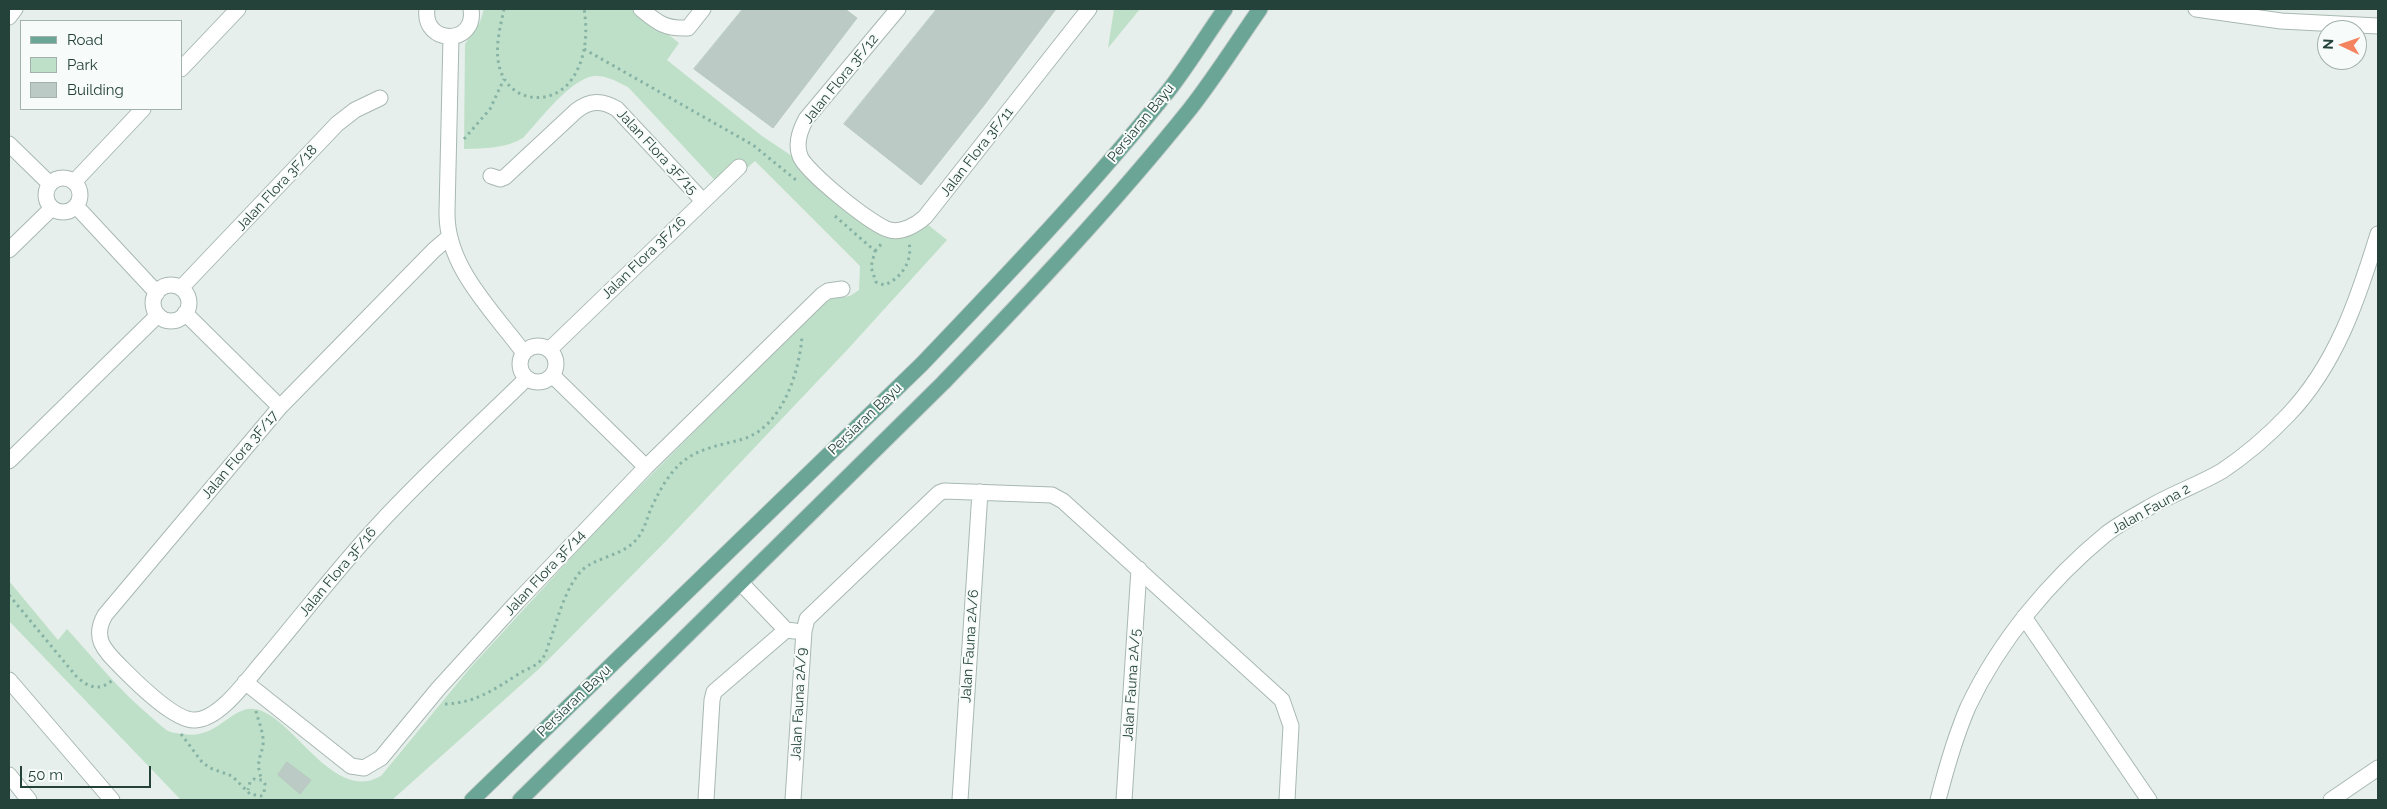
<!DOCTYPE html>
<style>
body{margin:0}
#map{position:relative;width:2387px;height:809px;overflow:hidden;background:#e6efeb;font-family:Raleway,sans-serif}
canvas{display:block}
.frame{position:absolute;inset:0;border:10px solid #24423a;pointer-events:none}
.legend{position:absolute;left:20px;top:20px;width:162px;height:90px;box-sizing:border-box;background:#f7fbf9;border:1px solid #a3b1ad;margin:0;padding:6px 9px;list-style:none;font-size:15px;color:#24423a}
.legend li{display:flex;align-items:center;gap:10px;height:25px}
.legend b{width:25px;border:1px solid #a3b1ad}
.north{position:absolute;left:2317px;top:20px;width:50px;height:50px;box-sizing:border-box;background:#f7fbf9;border:1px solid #a3b1ad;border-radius:50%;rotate:273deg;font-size:14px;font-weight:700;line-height:20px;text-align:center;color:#24423a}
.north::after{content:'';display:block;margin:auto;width:18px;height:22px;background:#f4845f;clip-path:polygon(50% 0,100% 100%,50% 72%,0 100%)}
.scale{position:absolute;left:20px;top:766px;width:131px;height:22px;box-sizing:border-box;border:2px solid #24423a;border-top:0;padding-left:6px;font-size:15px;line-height:18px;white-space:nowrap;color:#24423a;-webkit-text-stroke:4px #f7fbf9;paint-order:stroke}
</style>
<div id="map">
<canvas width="2387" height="809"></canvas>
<div class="frame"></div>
<ul class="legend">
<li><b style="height:6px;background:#6aa596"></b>Road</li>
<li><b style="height:14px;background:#bfe0c8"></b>Park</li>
<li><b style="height:14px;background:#bbcac4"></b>Building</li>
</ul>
<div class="north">N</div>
<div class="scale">50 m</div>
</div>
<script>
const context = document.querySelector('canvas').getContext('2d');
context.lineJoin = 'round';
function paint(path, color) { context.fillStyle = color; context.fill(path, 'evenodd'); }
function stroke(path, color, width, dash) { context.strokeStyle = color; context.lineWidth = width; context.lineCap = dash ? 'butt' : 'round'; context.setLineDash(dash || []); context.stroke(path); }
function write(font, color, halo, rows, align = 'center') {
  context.font = font + ' Raleway,sans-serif'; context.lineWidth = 4; context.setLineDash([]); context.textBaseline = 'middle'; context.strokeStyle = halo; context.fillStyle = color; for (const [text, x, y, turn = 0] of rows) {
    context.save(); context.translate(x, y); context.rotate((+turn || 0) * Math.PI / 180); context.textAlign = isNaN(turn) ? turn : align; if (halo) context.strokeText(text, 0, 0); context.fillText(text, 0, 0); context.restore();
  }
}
paint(new Path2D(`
 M 484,9 L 636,9 L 679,43 L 667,60 L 762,136 L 813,170 L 880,226 L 922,220 L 947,240 L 848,349 L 667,540 L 540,668 L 392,800 L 181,800 L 9,621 L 9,581 L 58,640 L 67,629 C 94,659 119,690 150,716 C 156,721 162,727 168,731 C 172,733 178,733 183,734 C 220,741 233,699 262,711 C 295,725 328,787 367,781 C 371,781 376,778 381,776 L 470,668 L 601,525 L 826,300 L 850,296 L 859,290 L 860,266 L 755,161 L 723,189 L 628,87 C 618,82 606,75 594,76 C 570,79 539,121 523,138 C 505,149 484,148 464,149 L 465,44 L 480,22 Z
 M 1114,9 L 1140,9 L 1108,48 Z`), '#bfe0c8');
const building = new Path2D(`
 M 743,9 L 845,9 L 857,18 L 773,128 L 694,69 Z
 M 937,9 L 1056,9 L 985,104 L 921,185 L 844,124 Z
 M 287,762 L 311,780 L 300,794 L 278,775 Z`);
paint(building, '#bbcac4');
stroke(building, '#b8c9c2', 1);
const minor = new Path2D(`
 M 427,9 C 422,45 477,46 471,9
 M 641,9 C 658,23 665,29 688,28 L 703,9
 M 898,9 L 806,119 C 800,130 795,143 800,156 C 805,171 874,227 890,230 C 902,233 916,225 925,217 L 1089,9
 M 2196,9 L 2281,21 L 2378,26
 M 9,17 L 15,9
 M 451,37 L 447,212 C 446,267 493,311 524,353
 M 181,69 L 238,9
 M 9,144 L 50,184
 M 491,176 L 500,179 L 505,177 L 576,111 C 590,100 602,100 617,109 L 703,201
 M46 195a17 17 0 1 1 34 0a17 17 0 1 1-34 0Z
 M 74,182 L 143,109
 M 76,206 L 157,293
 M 448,238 L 434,250 L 280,407 L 105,615 C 92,638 104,650 120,666 C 135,681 174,721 195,720 C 221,719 249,677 265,659 C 303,614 339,567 379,524 C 426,473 478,426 527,378
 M 9,250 L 52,208
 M153 303a18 18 0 1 1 36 0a18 18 0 1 1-36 0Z
 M 181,288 L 337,124 L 355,110 L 380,98
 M 185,313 L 280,407
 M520 364a18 18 0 1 1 36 0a18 18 0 1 1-36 0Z
 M 549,350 L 739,167
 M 552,375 L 646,467
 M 9,461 L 158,315
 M 741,583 L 786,630 L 795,631
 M 2024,617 L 2149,800
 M 9,680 L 112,800
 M 245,682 L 351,766 L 364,768 L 381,758 L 438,689 L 518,601 L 646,467 L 822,295 L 828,291 L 842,289
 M 9,775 L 29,800
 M 706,800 L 712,700 L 714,692 L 786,630
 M 793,800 L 804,631 L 807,619 L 939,493 L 944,491 L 1052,495 L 1063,501 L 1282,700 L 1291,726 L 1287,800
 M 960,800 L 980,492
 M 1124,800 L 1139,569
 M 1938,800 C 1946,769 1955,737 1968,707 C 1999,641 2050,580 2106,534 C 2119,524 2134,516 2148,508 C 2171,494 2198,485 2222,471 C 2246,455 2268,436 2288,415 C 2336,365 2358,299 2378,234
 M 2331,800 L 2378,768`);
const major = new Path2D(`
 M 472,800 L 922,364 C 1007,275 1092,186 1169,90 C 1189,64 1206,36 1225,9
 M 520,800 L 943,383 C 1028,295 1113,205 1190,109 C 1215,77 1237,42 1260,9`);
stroke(minor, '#a8b8b2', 17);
stroke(major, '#c2cac8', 17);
stroke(new Path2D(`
 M 504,9 C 500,28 494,50 500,69 C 510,103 553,107 572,79 C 586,59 588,32 584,9
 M 584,49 L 753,145 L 796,180
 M 464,139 L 490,109 L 504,79
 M 835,216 L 875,251 L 871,267 L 876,282 L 884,285 C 901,279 913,261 909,243
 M 875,251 L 883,242
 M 9,595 L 76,676 C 89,688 99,692 114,679
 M 445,704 C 476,703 495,689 520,673 C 527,669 538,665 542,659 C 547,653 548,644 551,638 C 558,617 564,594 577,576 C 590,557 619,558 635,541 C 643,533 646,522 650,511 C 657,495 667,476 680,464 C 697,448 722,445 743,439 C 782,427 799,373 802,337
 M 256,711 C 258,720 262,729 263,738 C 265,754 253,758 262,780
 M 181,734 L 202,762 L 210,768 L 232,776 L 250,794 L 261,796 L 264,793 L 265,784 L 262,780 L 254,779 L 250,782 L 248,790`), '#86b3a5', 3, [2.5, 4]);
stroke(minor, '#fff', 15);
stroke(major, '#6aa596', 15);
write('14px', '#24423a', '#f7fbf9', [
 ["Jalan Flora 3F/12",841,79,-51],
 ["Persiaran Bayu",1141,123,-51],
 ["Jalan Flora 3F/15",657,152,47],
 ["Jalan Flora 3F/11",977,152,-52],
 ["Jalan Flora 3F/18",277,188,-47],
 ["Jalan Flora 3F/16",644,258,-44],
 ["Persiaran Bayu",865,419,-44],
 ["Jalan Flora 3F/17",240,455,-50],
 ["Jalan Fauna 2",2151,509,-29],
 ["Jalan Flora 3F/16",338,572,-50],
 ["Jalan Flora 3F/14",545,573,-47],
 ["Jalan Fauna 2A/6",970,646,-86],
 ["Jalan Fauna 2A/5",1132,685,-86],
 ["Persiaran Bayu",574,701,-44],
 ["Jalan Fauna 2A/9",799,704,-87]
]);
</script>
